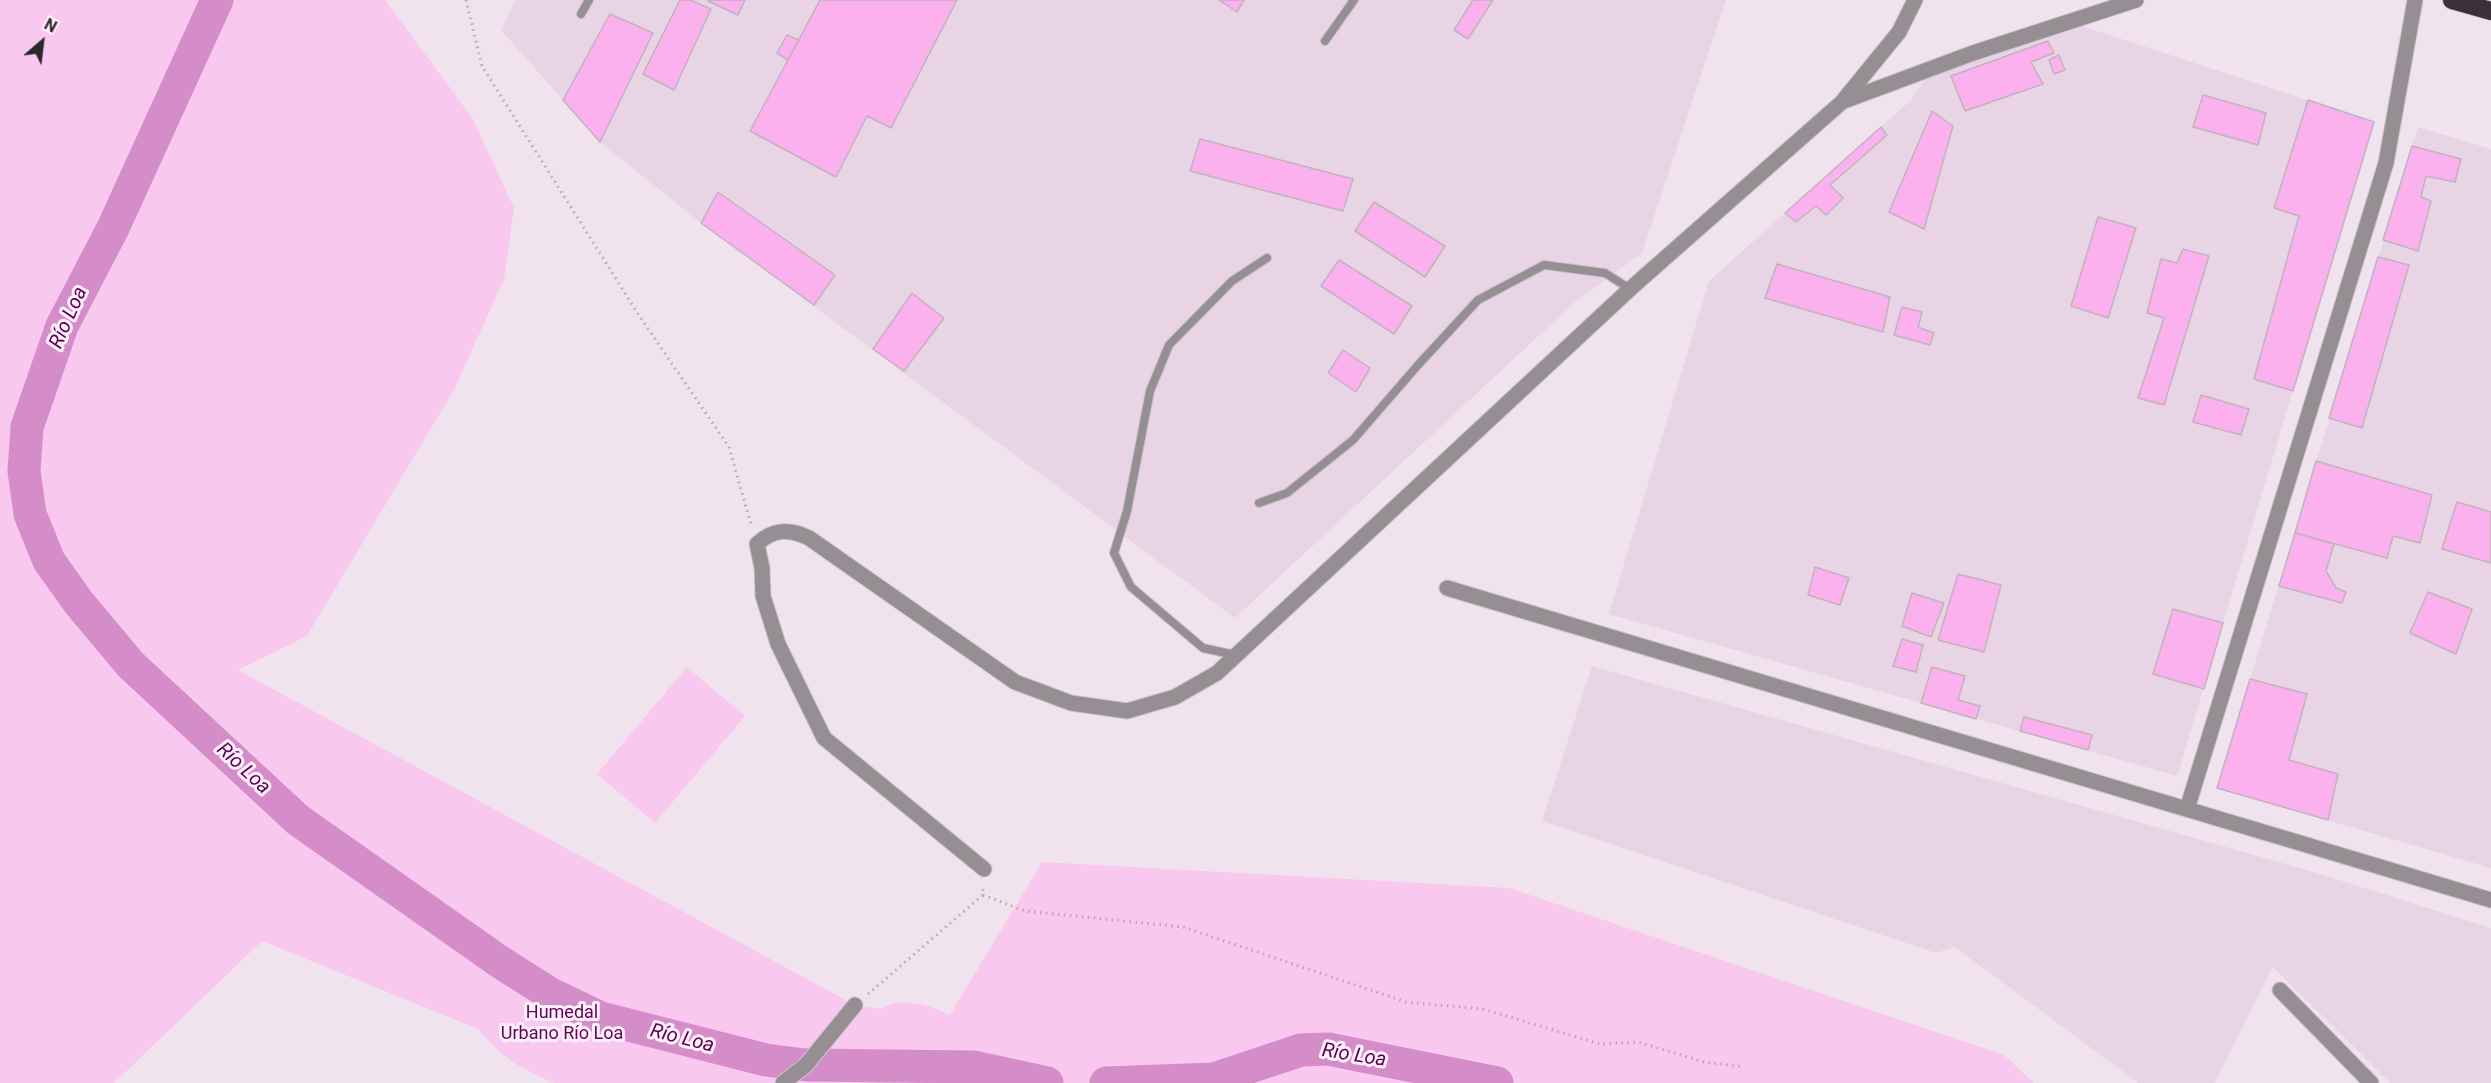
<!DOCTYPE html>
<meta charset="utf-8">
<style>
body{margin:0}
#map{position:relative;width:2491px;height:1083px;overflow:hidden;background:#f1e3ee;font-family:Roboto,sans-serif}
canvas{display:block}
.north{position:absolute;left:12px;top:12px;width:60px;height:60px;-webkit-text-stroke:4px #fff0fb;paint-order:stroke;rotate:28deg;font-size:16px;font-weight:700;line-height:24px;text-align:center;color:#2c272b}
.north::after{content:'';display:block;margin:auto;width:21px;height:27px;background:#2c272b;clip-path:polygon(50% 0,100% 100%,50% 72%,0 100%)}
</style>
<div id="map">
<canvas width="2491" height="1083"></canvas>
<div class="north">N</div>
</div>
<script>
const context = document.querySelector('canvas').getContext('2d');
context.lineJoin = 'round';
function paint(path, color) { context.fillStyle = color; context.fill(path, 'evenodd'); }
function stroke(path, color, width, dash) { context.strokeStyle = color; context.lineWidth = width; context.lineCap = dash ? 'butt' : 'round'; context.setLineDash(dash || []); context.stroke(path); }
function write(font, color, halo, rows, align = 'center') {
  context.font = font + ' Roboto,sans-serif'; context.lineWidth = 6; context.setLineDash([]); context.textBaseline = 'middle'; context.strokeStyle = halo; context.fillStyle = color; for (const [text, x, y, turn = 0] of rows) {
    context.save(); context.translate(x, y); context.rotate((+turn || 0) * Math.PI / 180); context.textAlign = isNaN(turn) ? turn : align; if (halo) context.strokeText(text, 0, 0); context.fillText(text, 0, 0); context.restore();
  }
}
paint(new Path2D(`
 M 515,0 L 1726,0 L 1642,253 L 1574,303 L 1235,618 L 701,223 L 600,142 L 501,30 Z
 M 2082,26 L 2374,122 L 2177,776 L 1609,614 L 1709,281 L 1910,101 L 1933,68 Z
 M 2418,127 L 2491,149 L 2491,868 L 2217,788 Z
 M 1592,666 L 2317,873 L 2491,928 L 2491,1083 L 2390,1083 L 2273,967 L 2215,1083 L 2138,1083 L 1955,947 L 1936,953 L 1542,821 Z`), '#e9d4e5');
paint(new Path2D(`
 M 0,0 L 385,0 L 473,119 L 514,208 L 504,279 L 454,390 L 307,636 L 238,670 L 855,1005 L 882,1009 C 900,995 931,1006 950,1015 L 1042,862 L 1509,888 L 2004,1055 L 2034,1083 L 555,1083 C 524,1072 499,1055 478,1029 L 262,941 L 114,1083 L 0,1083 Z
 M 687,667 L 745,716 L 655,823 L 597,774 Z`), '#f9c8ef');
stroke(new Path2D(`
 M 217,0 L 113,228 L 62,326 L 27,427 L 24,471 L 30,514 L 49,561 L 79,603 L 131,665 L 298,820 L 500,962 L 549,993 L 601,1018 L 766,1060 L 806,1065 L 973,1067 L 1047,1083
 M 1106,1083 L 1214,1079 L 1301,1050 L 1328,1049 L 1497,1083`), '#d58dca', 33);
const building = new Path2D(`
 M 680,0 L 690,0 L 711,9 L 674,90 L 643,74 Z
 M 745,0 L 738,15 L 708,1 L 709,0 Z
 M 820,0 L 957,0 L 891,128 L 867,116 L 836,177 L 750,131 Z
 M 1219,0 L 1244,0 L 1237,12 Z
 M 1473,0 L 1493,0 L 1468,39 L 1454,30 Z
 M 610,14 L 653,33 L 600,142 L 563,100 Z
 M 787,35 L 799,40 L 788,60 L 777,53 Z
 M 2048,41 L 2054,53 L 2031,62 L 2043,84 L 1965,111 L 1951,76 Z
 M 2059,55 L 2065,70 L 2054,74 L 2049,60 Z
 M 2203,95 L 2266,113 L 2258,145 L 2193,127 Z
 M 2308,100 L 2374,122 L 2293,391 L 2254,379 L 2299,216 L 2274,208 Z
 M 1932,111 L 1953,126 L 1924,229 L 1889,212 Z
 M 1881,127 L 1887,135 L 1830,185 L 1843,198 L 1826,215 L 1816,206 L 1796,222 L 1785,213 Z
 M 1200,139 L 1353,179 L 1343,211 L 1190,171 Z
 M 2412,146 L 2461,159 L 2455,182 L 2426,176 L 2421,197 L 2431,201 L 2418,251 L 2383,240 Z
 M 718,192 L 835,275 L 814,305 L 701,223 Z
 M 1374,202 L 1445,246 L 1425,277 L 1355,231 Z
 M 2098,217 L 2136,228 L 2108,318 L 2071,306 Z
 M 2183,249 L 2209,256 L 2164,405 L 2138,398 L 2164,318 L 2147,313 L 2161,259 L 2177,263 Z
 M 2378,257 L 2409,265 L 2362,428 L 2329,418 Z
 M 1339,260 L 1412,306 L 1394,334 L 1321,286 Z
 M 1777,264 L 1890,297 L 1883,332 L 1765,298 Z
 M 912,293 L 944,318 L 904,371 L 873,349 Z
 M 1902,307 L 1922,312 L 1918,327 L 1934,333 L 1930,345 L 1894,335 Z
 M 1343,350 L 1370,368 L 1356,392 L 1328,373 Z
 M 2201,395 L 2249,409 L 2241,435 L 2193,422 Z
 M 2316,461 L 2432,495 L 2420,543 L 2393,536 L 2387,558 L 2295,533 Z
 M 2457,502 L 2491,512 L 2491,563 L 2442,549 Z
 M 2295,533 L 2334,544 L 2326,571 L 2336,588 L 2346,592 L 2342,603 L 2279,586 Z
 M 1815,567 L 1849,578 L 1840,605 L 1808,595 Z
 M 1958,574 L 2001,585 L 1984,652 L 1938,640 Z
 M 2428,592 L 2472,609 L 2456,654 L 2410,633 Z
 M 1912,593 L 1944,603 L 1931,637 L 1902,626 Z
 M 2173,609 L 2223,623 L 2204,689 L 2153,674 Z
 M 1902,639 L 1923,645 L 1916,672 L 1893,666 Z
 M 1932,667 L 1965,676 L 1958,700 L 1980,706 L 1976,719 L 1921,703 Z
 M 2250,679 L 2307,694 L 2289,760 L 2338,774 L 2328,820 L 2217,788 Z
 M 2024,717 L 2092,735 L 2088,750 L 2020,731 Z`);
paint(building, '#fcb1ef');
stroke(building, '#c0b2be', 1.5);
const lane = new Path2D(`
 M 581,14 L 589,0
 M 1325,41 L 1354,0
 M 1259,503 L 1287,493 L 1353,440 L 1418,365 L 1478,300 L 1544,265 L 1605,273 L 1630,289
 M 1235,655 L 1203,648 L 1131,587 L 1114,553 L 1127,511 L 1150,391 L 1169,345 L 1232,281 L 1267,258`);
const street = new Path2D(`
 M 1844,101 L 1973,53 L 2136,0
 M 1447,588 L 2491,900
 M 2187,809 L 2386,163 L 2415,0
 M 984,869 L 824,738 L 778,644 L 763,596 L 762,568 L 757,544 C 773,529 789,528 809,538 L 1015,682 L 1071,703 L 1127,711 L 1175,697 L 1217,673 L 1630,289 L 1842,102 L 1899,32 L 1915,0
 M 2280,990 L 2371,1083
 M 783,1083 L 806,1065 L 855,1005`);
const highway = new Path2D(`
 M 2452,0 L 2491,11`);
stroke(lane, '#cec1cb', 10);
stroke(street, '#cec1cb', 17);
stroke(highway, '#cec1cb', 20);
stroke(new Path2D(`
 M 466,0 L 482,66 L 640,317 L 729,447 L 752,528
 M 983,895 L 1025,911 L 1183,927 L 1406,1002 L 1483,1009 L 1600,1044 L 1638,1042 L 1704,1062 L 1744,1067
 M 868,994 L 983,895 L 983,886`), '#b4a9b2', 3, [1.5, 4.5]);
stroke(lane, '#958f94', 8);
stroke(street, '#958f94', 15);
stroke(highway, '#3b3039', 18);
write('18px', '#5f0457', '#fff0fb', [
 ["Humedal",562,1013],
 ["Urbano Río Loa",562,1034]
]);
write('italic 20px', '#5a0052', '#fff0fb', [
 ["Río Loa",69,318,-66],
 ["Río Loa",243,769,43],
 ["Río Loa",682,1039,14],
 ["Río Loa",1354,1056,9]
]);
</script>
